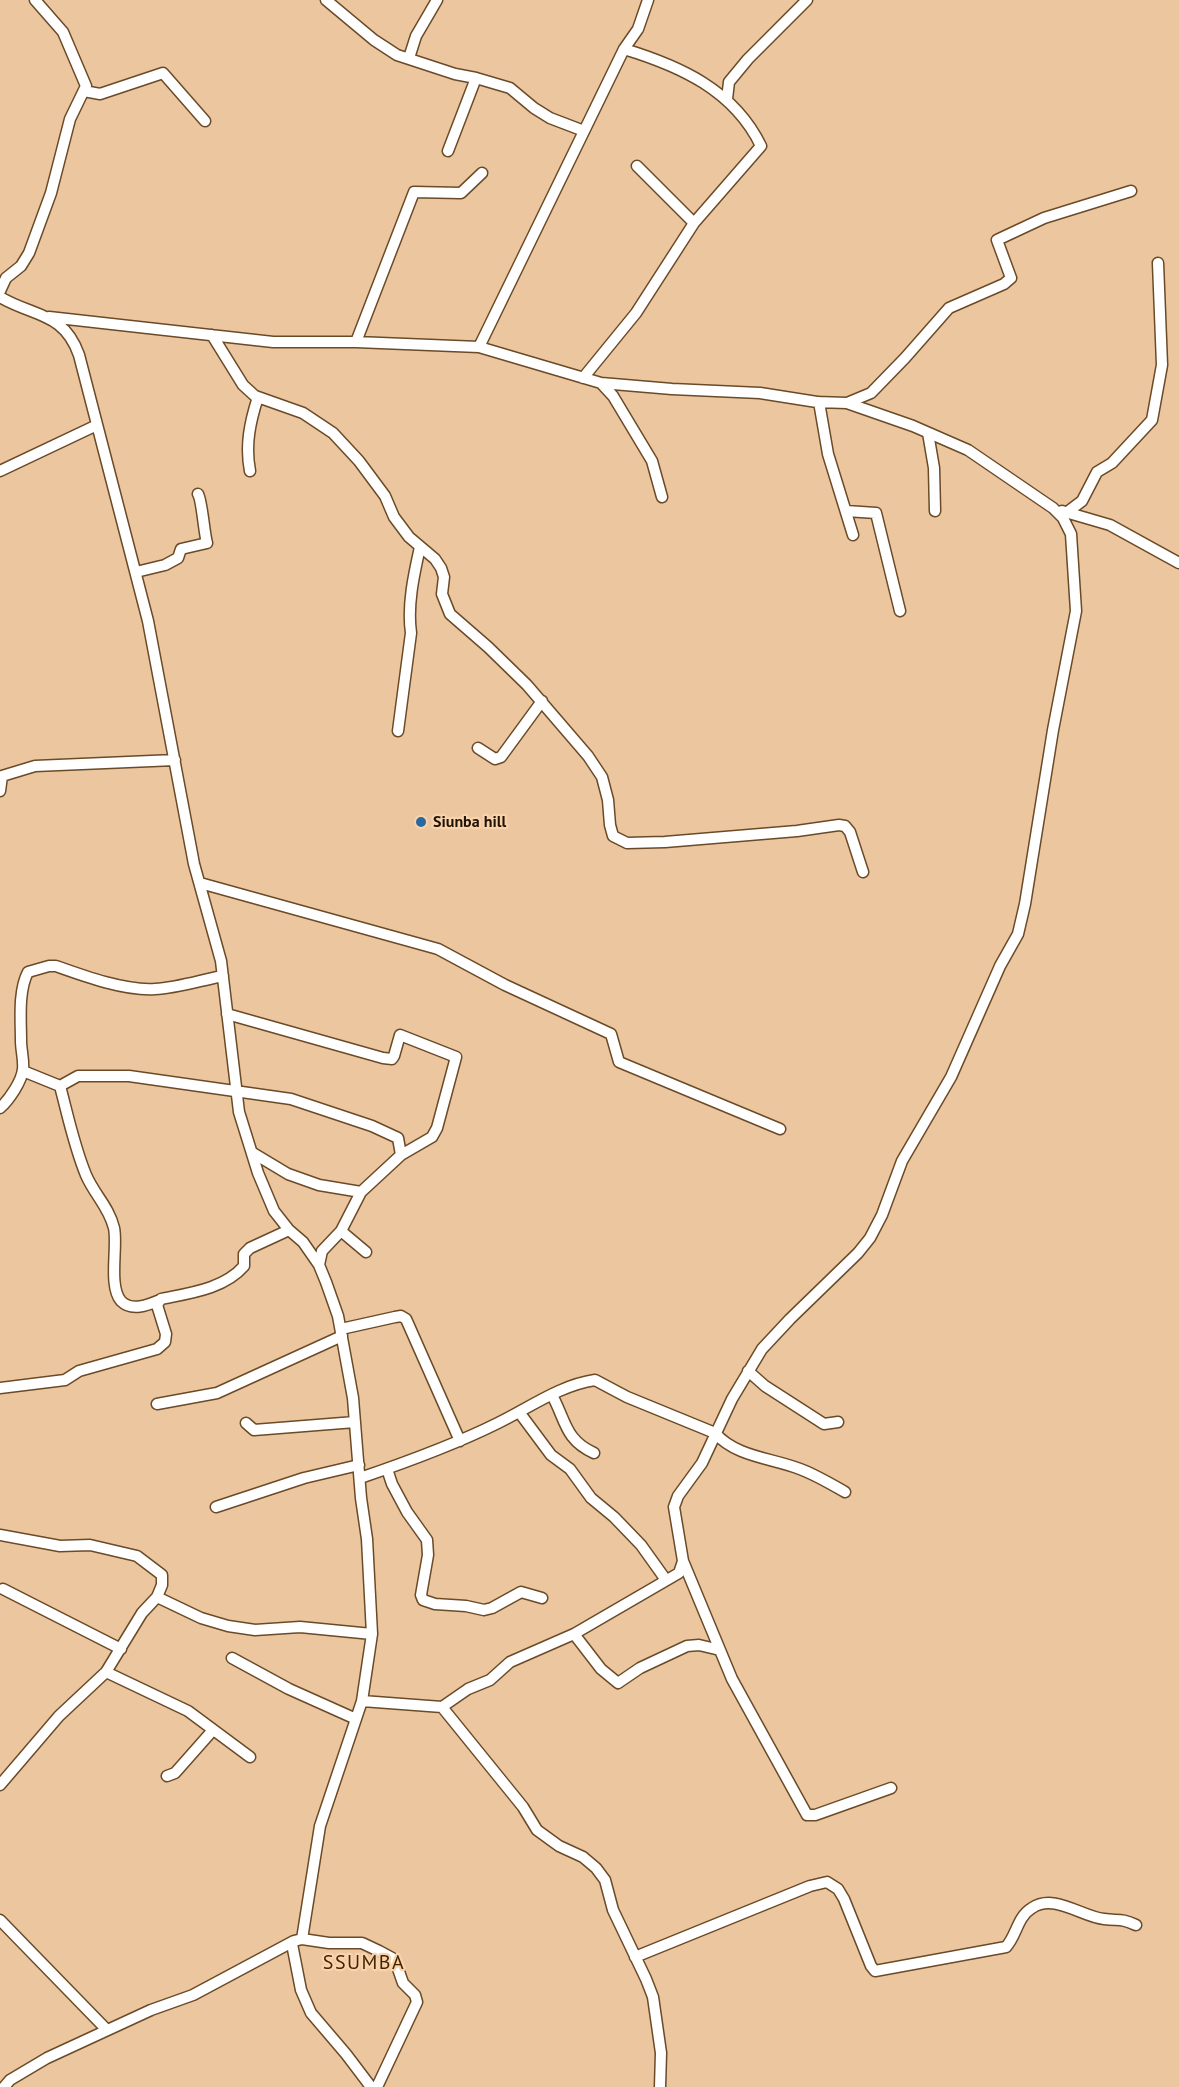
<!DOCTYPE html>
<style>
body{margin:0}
canvas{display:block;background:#ecc69f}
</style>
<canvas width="1179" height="2087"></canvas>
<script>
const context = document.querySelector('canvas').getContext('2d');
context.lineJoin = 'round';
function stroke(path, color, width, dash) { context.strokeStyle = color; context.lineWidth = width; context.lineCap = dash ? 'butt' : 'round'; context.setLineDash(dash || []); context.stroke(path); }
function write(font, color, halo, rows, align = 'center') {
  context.font = font + ' "PT Sans",sans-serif'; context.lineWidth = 4.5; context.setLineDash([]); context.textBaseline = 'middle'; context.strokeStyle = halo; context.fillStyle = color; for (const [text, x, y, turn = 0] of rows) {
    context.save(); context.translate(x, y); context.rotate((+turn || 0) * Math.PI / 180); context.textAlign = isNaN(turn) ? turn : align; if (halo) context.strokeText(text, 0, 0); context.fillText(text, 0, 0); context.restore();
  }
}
const minor = new Path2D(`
 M 326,0 L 374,40 L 397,55 L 455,74 L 476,78
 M 409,58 L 416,36 L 437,0
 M 84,91 L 100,94 L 163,73 L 205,121
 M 727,99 L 729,82 L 748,59 L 807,0
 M 448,151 L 476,78 L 510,88 L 534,108 L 550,118 L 584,131
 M 637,166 L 694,223
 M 0,291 L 6,278 L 21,266 L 29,253 L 51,193 L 70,119 L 86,86 L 63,32 L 35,0
 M 0,297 C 34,317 64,312 79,355 L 148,621 L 194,864 L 221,961 L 239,1112 L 258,1173 L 274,1211 L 289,1230 L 303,1242 L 319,1265 L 326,1282 L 338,1316 L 353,1398 L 361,1498 L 367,1539 L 372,1634 L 362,1701 L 320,1826 L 302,1939
 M 49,317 L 273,342 L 356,342 L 479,347 L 601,383 L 672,389 L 760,393 L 817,402 L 847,403 L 913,426 L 968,450 L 1053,508 L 1063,518 L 1071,534 L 1076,611 L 1053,730 L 1025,904 L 1018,934 L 1000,966 L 951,1077 L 902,1161 L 882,1215 L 870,1238 L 858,1253 L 790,1319 L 762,1349 L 732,1399 L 702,1463 L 678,1496 L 674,1507 L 683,1561 L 732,1679 L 807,1815 L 815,1815 L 891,1788
 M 212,335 L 243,385 L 255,396 L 303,413 L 333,433 L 359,461 L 385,496 L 394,517 L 409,537 L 435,559 L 441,568 L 444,577 L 442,594 L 450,614 L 488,647 L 527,685 L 588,756 L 602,777 L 608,800 L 610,825 L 613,836 L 627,843 L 665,842 L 797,831 L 839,825 L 845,826 L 850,832 L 863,872
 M 356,342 L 414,192 L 461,193 L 482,173
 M 479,347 L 624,49 L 638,29 L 648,0
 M 583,378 L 636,313 L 694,223 L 761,146 C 734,90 680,66 624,49
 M 601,383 L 613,396 L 652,461 L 662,497
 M 819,402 L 828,454 L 853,535
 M 847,403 L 871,393 L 905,358 L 949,308 L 1004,284 L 1011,278 L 997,240 L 1044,218 L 1131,191
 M 928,433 L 934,468 L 935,511
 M 0,471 L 97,425
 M 250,471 C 245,445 250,422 258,397
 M 846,511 L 876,513 L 900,611
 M 1062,511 L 1110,525 L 1179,563
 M 1066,513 L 1082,501 L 1097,472 L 1112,463 L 1152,420 L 1162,365 L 1158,263
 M 136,572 L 165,565 L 178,558 L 181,549 L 207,543 C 204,533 202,500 198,494
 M 398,731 L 411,633 C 407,605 414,574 420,547
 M 478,748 L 495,759 L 501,757 L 542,701
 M 0,791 L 2,776 L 35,766 L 175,760
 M 200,883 L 438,949 L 505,985 L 611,1034 L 619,1062 L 780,1129
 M 227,1014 L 383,1058 L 392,1059 L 394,1056 L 400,1035 L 456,1057 L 437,1128 L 432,1137 L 401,1155 L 361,1192 L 341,1231
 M 23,1071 L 60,1086 L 78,1076 L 129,1076 L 291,1099 L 372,1126 L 398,1138 L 401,1155
 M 60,1086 C 68,1116 74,1146 86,1175 C 94,1194 109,1207 114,1228 C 118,1246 108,1286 121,1301 C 132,1312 148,1305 160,1300
 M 0,1108 C 9,1100 22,1081 23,1069 C 24,1060 21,1050 21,1041 C 21,1020 18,991 28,972 L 49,966 L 56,966 C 84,976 125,991 155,989 C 178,988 201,980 223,976
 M 253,1153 L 288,1174 L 319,1185 L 361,1192
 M 319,1265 L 322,1251 L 341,1231 L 366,1252
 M 341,1329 L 395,1317 L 401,1316 L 406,1319 L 460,1441
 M 748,1371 L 765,1386 L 824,1424 L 838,1422
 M 0,1388 L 65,1380 L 79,1371 L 157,1349 L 165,1342 L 166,1334 L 157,1305 L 161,1299 C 190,1293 224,1289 244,1266 L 244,1254 L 250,1248 L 289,1230
 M 552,1395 C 566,1421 565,1440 594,1453
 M 157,1404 L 217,1393 L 342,1336
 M 519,1412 L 551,1455 L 570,1469 L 591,1498 L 614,1517 L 641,1545 L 666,1580
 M 246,1423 L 254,1430 L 355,1422
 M 387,1469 L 392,1484 L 407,1512 L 427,1540 L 428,1555 L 421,1595 L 423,1600 L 435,1604 L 466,1606 L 484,1610 L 492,1608 L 521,1592 L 542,1598
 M 360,1478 C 407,1462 454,1445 498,1423 C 529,1408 560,1385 595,1380 L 627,1397 L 715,1433 C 736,1457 772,1458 800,1469 C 816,1475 831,1484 845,1492
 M 216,1507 L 304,1478 L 359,1465
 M 0,1535 L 60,1546 L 90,1545 L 137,1556 L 162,1575 L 162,1585 L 157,1597 L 201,1618 L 228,1626 L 255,1630 L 300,1627 L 372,1634
 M 3,1589 L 121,1649
 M 574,1634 L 601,1669 L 618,1683 L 640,1668 L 687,1646 L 699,1645 L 720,1650
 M 232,1658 L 289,1689 L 356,1719
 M 106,1672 L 188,1711 L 250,1757
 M 362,1701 L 442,1707 L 523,1807 L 537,1830 L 559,1846 L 583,1857 L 596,1868 L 605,1880 L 613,1910 L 646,1979 L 653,1997 L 661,2053 L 660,2087
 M 442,1707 L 468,1689 L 490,1680 L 510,1662 L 574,1634 L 679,1573 L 683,1561
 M 167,1776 L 175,1773 L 213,1730
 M 0,1785 L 59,1716 L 106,1672 L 142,1613 L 157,1597
 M 0,1920 L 106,2029
 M 292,1944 L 301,1990 L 311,2013 L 346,2054 L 371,2087
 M 635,1957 L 810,1886 L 827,1882 L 838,1889 L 844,1899 L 871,1966 L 875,1971 L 1006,1947 C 1017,1935 1017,1917 1032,1908 C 1054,1893 1082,1917 1104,1919 C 1119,1921 1121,1918 1136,1925
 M 4,2087 L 10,2080 L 47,2058 L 151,2010 L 193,1995 L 294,1941 L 302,1939 L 329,1943 L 362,1943 L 379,1951 L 392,1958 L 396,1963 L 403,1983 L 415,1995 L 417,2002 L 377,2087`);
stroke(minor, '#6a4a27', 13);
stroke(minor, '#fff', 10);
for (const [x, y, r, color] of [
 [421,822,6,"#28699f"]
]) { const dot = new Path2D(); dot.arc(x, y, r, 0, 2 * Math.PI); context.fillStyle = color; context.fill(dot); stroke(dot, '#f9d3ac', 2); }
write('bold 16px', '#201305', '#f9d3ac', [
 ["Siunba hill",433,822]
], 'left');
context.letterSpacing = '1.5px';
write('20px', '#432500', '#f9d3ac', [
 ["SSUMBA",364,1963]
]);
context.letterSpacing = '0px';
</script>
